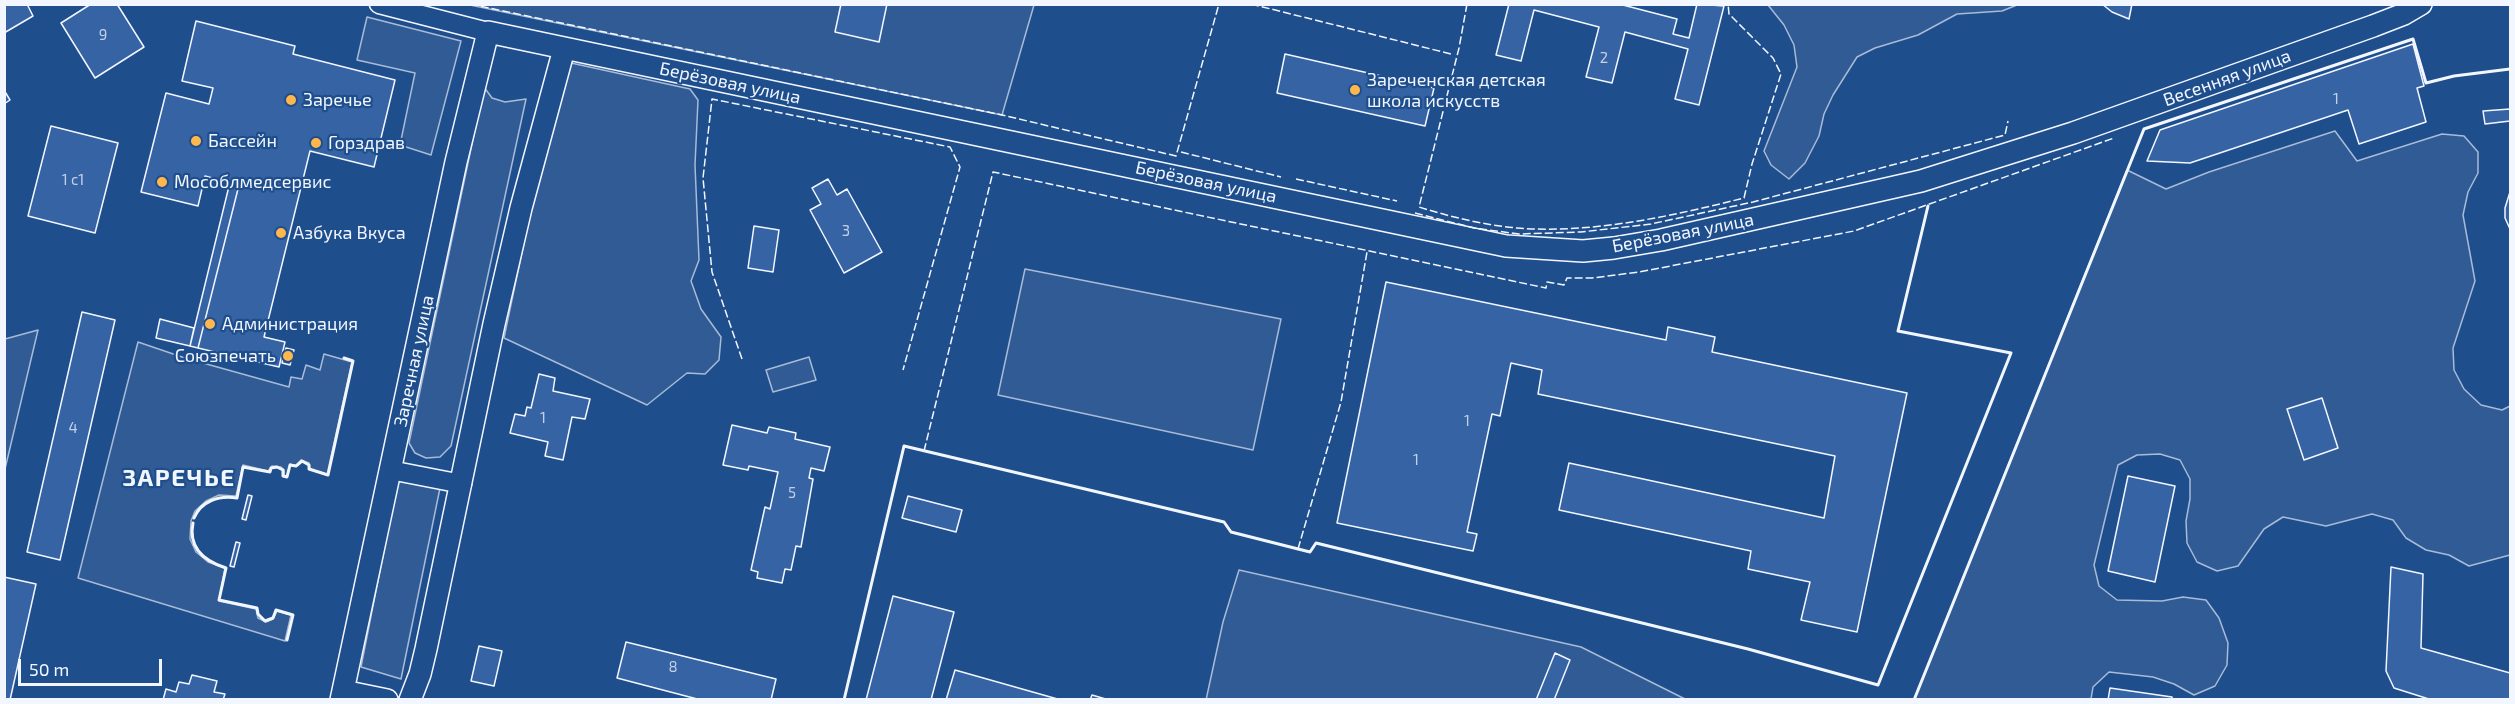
<!DOCTYPE html>
<meta charset="utf-8">
<style>
body{margin:0}
#map{position:relative;width:2515px;height:704px;overflow:hidden;background:#1f4e8c;font-family:"Exo 2",sans-serif}
canvas{display:block}
.frame{position:absolute;inset:0;border:6px solid #f2f6ff;pointer-events:none}
.scale{position:absolute;left:18px;top:659px;width:144px;height:27px;box-sizing:border-box;border:3px solid #f2f6ff;border-top:0;padding-left:8px;font-size:18px;line-height:21px;white-space:nowrap;color:#f2f6ff;-webkit-text-stroke:4px #1f4e8c;paint-order:stroke}
</style>
<div id="map">
<canvas width="2515" height="704"></canvas>
<div class="frame"></div>
<div class="scale">50 m</div>
</div>
<script>
const context = document.querySelector('canvas').getContext('2d');
context.lineJoin = 'round';
function paint(path, color) { context.fillStyle = color; context.fill(path, 'evenodd'); }
function stroke(path, color, width, dash) { context.strokeStyle = color; context.lineWidth = width; context.lineCap = dash ? 'butt' : 'round'; context.setLineDash(dash || []); context.stroke(path); }
function write(font, color, halo, rows, align = 'center') {
  context.font = font + ' "Exo 2",sans-serif'; context.lineWidth = 4.5; context.setLineDash([]); context.textBaseline = 'middle'; context.strokeStyle = halo; context.fillStyle = color; for (const [text, x, y, turn = 0] of rows) {
    context.save(); context.translate(x, y); context.rotate((+turn || 0) * Math.PI / 180); context.textAlign = isNaN(turn) ? turn : align; if (halo) context.strokeText(text, 0, 0); context.fillText(text, 0, 0); context.restore();
  }
}
const built = new Path2D(`
 M 470,5 L 1034,5 L 1002,115 Z
 M 1768,5 L 2017,5 L 2002,11 L 1957,14 L 1918,35 L 1875,48 L 1857,57 L 1833,95 L 1824,114 L 1819,136 L 1805,163 L 1789,179 L 1771,165 L 1764,151 L 1797,67 L 1794,45 L 1784,25 Z
 M 367,17 L 461,41 L 431,155 L 400,145 L 415,73 L 357,60 Z
 M 562,61 L 690,89 L 698,100 L 695,165 L 699,260 L 691,281 L 701,309 L 721,337 L 719,360 L 705,374 L 687,373 L 647,405 L 504,338 Z
 M 484,87 L 492,98 L 505,102 L 526,99 L 451,446 L 440,457 L 426,458 L 415,453 L 409,443 Z
 M 2335,131 L 2357,161 L 2442,134 L 2464,136 L 2478,152 L 2478,173 L 2468,192 L 2463,215 L 2475,281 L 2453,348 L 2454,370 L 2464,389 L 2481,405 L 2502,410 L 2510,406 L 2510,555 L 2469,566 L 2449,555 L 2426,550 L 2406,538 L 2393,520 L 2372,514 L 2326,526 L 2283,517 L 2264,529 L 2238,566 L 2217,571 L 2197,562 L 2187,543 L 2186,521 L 2190,499 L 2190,479 L 2180,460 L 2160,454 L 2137,455 L 2118,465 L 2094,565 L 2099,586 L 2117,600 L 2162,601 L 2183,597 L 2206,600 L 2219,618 L 2228,643 L 2227,665 L 2215,686 L 2194,695 L 2174,684 L 2153,677 L 2109,672 L 2093,687 L 2091,699 L 1914,700 L 2127,170 L 2166,189 L 2209,172 Z
 M 1025,269 L 1281,319 L 1253,450 L 998,395 Z
 M 38,330 L 5,469 L 5,339 Z
 M 138,342 L 185,358 L 289,387 L 291,377 L 302,379 L 306,365 L 320,370 L 324,354 L 352,362 L 327,475 L 310,469 L 309,463 L 301,460 L 296,466 L 290,464 L 287,476 L 284,476 L 284,470 L 281,467 L 272,466 L 268,471 L 243,465 L 236,496 L 219,495 L 206,501 L 195,511 L 191,521 L 190,539 L 196,552 L 208,562 L 225,568 L 219,601 L 256,609 L 258,618 L 266,622 L 273,619 L 277,611 L 291,615 L 285,641 L 78,578 Z
 M 809,357 L 816,380 L 773,392 L 766,370 Z
 M 398,479 L 440,488 L 401,679 L 361,667 Z
 M 1239,570 L 1581,647 L 1685,699 L 1206,700 L 1223,622 Z`);
paint(built, '#305b95');
stroke(built, '#a8bbd7', 1.5);
const building = new Path2D(`
 M 4,4 L 27,4 L 33,16 L 4,33 Z
 M 91,4 L 117,4 L 144,47 L 95,78 L 61,23 Z
 M 841,4 L 887,4 L 879,42 L 835,32 Z
 M 1509,4 L 1619,4 L 1677,19 L 1673,34 L 1689,38 L 1697,4 L 1724,6 L 1699,105 L 1675,99 L 1688,49 L 1625,32 L 1612,83 L 1586,77 L 1599,27 L 1534,10 L 1521,61 L 1496,55 Z
 M 2102,4 L 2132,4 L 2129,19 L 2112,12 Z
 M 196,21 L 295,46 L 293,54 L 395,80 L 374,167 L 310,151 L 264,337 L 285,342 L 279,367 L 198,348 L 239,185 L 205,176 L 198,206 L 141,192 L 166,93 L 209,104 L 213,88 L 182,81 Z
 M 2413,44 L 2424,86 L 2417,88 L 2426,122 L 2359,144 L 2348,110 L 2190,163 L 2147,161 L 2160,130 Z
 M 1285,54 L 1434,88 L 1425,126 L 1277,93 Z
 M 4,90 L 10,100 L 4,104 Z
 M 2510,109 L 2510,121 L 2485,124 L 2483,111 Z
 M 51,126 L 118,143 L 95,233 L 28,216 Z
 M 828,179 L 837,195 L 847,189 L 882,252 L 844,273 L 810,210 L 821,204 L 812,188 Z
 M 230,182 L 239,185 L 198,348 L 190,346 Z
 M 2510,192 L 2510,229 L 2505,218 L 2505,208 Z
 M 754,226 L 779,230 L 773,272 L 748,268 Z
 M 1386,282 L 1666,340 L 1668,327 L 1715,337 L 1712,352 L 1907,393 L 1857,632 L 1801,620 L 1810,582 L 1748,569 L 1751,551 L 1559,510 L 1569,463 L 1824,518 L 1835,456 L 1538,394 L 1542,370 L 1511,363 L 1500,416 L 1492,414 L 1467,532 L 1477,534 L 1473,551 L 1337,523 Z
 M 82,312 L 115,320 L 60,560 L 27,552 Z
 M 160,319 L 194,328 L 190,346 L 156,338 Z
 M 286,348 L 294,350 L 290,365 L 282,363 Z
 M 539,374 L 555,378 L 553,391 L 590,399 L 585,419 L 572,417 L 563,460 L 545,456 L 548,442 L 510,433 L 515,414 L 525,416 L 527,407 L 531,408 Z
 M 2322,398 L 2338,448 L 2304,460 L 2287,409 Z
 M 732,425 L 767,433 L 769,427 L 796,433 L 795,439 L 830,447 L 824,471 L 811,468 L 809,478 L 813,479 L 801,547 L 796,546 L 791,570 L 785,569 L 782,583 L 757,578 L 758,572 L 751,570 L 765,507 L 770,509 L 778,472 L 749,466 L 748,470 L 723,465 Z
 M 2128,476 L 2175,486 L 2155,582 L 2108,571 Z
 M 248,495 L 252,496 L 246,520 L 242,519 Z
 M 908,496 L 962,510 L 956,532 L 902,518 Z
 M 236,542 L 240,543 L 234,567 L 230,566 Z
 M 2391,567 L 2423,574 L 2421,648 L 2510,673 L 2510,700 L 2432,700 L 2394,688 L 2386,671 Z
 M 4,577 L 36,584 L 10,700 L 4,700 Z
 M 893,596 L 954,612 L 931,700 L 866,700 Z
 M 626,642 L 776,679 L 771,700 L 701,700 L 617,678 Z
 M 479,646 L 502,651 L 494,686 L 471,681 Z
 M 1555,653 L 1570,660 L 1554,700 L 1536,700 Z
 M 955,670 L 1061,700 L 946,700 Z
 M 192,675 L 217,681 L 214,692 L 225,694 L 223,700 L 163,700 L 166,689 L 176,692 L 179,682 L 189,684 Z
 M 2110,688 L 2172,697 L 2172,700 L 2108,700 Z
 M 1092,695 L 1109,700 L 1090,700 Z`);
paint(building, '#3563a3');
stroke(building, '#f2f6ff', 1.5);
const minor = new Path2D(`
 M 379,4 L 488,32
 M 390,470 L 462,484`);
const tertiary = new Path2D(`
 M 343,691 L 387,700
 M 341,700 L 456,162 L 488,32 L 1506,246 L 1583,251 L 1614,248 L 1661,240 L 1921,181 L 2073,133 L 2373,26 L 2404,14 L 2421,4
 M 410,700 L 420,674 L 426,649 L 494,324 L 521,208 L 564,49`);
stroke(minor, '#f2f6ff', 21);
stroke(tertiary, '#f2f6ff', 24);
stroke(minor, '#1f4e8c', 18);
stroke(tertiary, '#1f4e8c', 21);
stroke(new Path2D(`
 M 470,4 L 1002,115 L 1176,156 L 1219,4
 M 1251,4 L 1451,54
 M 1467,4 L 1459,48 L 1419,207 C 1451,217 1484,225 1517,228 C 1592,234 1672,216 1744,198 L 1752,164 L 1781,74 L 1773,58 L 1729,14 L 1728,4
 M 2506,4 L 2510,5
 M 1181,152 L 1281,177
 M 1296,179 L 1397,201
 M 1415,213 L 1474,228 L 1519,234 L 1581,232 L 1651,224 L 1753,202 L 2005,135 L 2008,121
 M 742,359 L 712,272 L 703,178 L 712,99 L 950,147 L 960,167 L 903,370
 M 924,451 L 993,172 L 1546,288 L 1547,282 L 1564,285 L 1567,278 L 1592,278 L 1639,272 L 1854,231 L 2114,138
 M 1298,549 L 1341,402 L 1367,252`), '#f2f6ff', 1.5, [8, 3]);
stroke(new Path2D(`
 M 194,518 C 201,501 219,495 237,498 L 243,467 L 270,472 L 271,468 L 277,467 L 283,470 L 283,476 L 287,477 L 290,465 L 296,466 L 302,461 L 309,465 L 309,469 L 328,475 L 353,361 L 344,358
 M 193,523 C 188,548 204,561 226,568 L 219,600 L 257,608 L 258,614 L 265,621 L 273,618 L 276,610 L 293,615 L 287,640
 M 844,700 L 904,446 L 1224,522 L 1231,532 L 1310,552 L 1316,543 L 1748,649 L 1878,685 L 2011,353 L 1898,331 L 1928,206
 M 1914,700 L 2144,129 L 2413,39 L 2426,83 L 2454,76 L 2510,69`), '#f2f6ff', 3);
for (const [x, y, r, color] of [
 [1355,90,6,"#ffb74d"],
 [291,100,6,"#ffb74d"],
 [196,141,6,"#ffb74d"],
 [316,143,6,"#ffb74d"],
 [162,182,6,"#ffb74d"],
 [281,233,6,"#ffb74d"],
 [210,324,6,"#ffb74d"],
 [288,356,6,"#ffb74d"]
]) { const dot = new Path2D(); dot.arc(x, y, r, 0, 2 * Math.PI); context.fillStyle = color; context.fill(dot); stroke(dot, '#1f4e8c', 2); }
write('15px', '#c3d1e8', null, [
 ["9",103,35],
 ["2",1604,58],
 ["1",2336,99],
 ["1 с1",73,180],
 ["3",846,231],
 ["1",543,418],
 ["1",1467,421],
 ["4",73,428],
 ["1",1416,460],
 ["5",792,493],
 ["8",673,667]
]);
write('18px', '#f2f6ff', '#1f4e8c', [
 ["Весенняя улица",2227,78,-20],
 ["Берёзовая улица",730,83,12],
 ["Берёзовая улица",1206,182,12],
 ["Берёзовая улица",1683,233,-11],
 ["Заречная улица",414,361,-78]
]);
write('18px', '#f2f6ff', '#1f4e8c', [
 ["Зареченская детская",1367,80],
 ["школа искусств",1367,101],
 ["Заречье",303,100],
 ["Бассейн",208,141],
 ["Горздрав",328,143],
 ["Мособлмедсервис",174,182],
 ["Азбука Вкуса",293,233],
 ["Администрация",222,324],
 ["Союзпечать",276,356,"right"]
], 'left');
context.letterSpacing = '1.5px';
write('bold 24px', '#f2f6ff', '#1f4e8c', [
 ["ЗАРЕЧЬЕ",179,478]
]);
context.letterSpacing = '0px';
</script>
